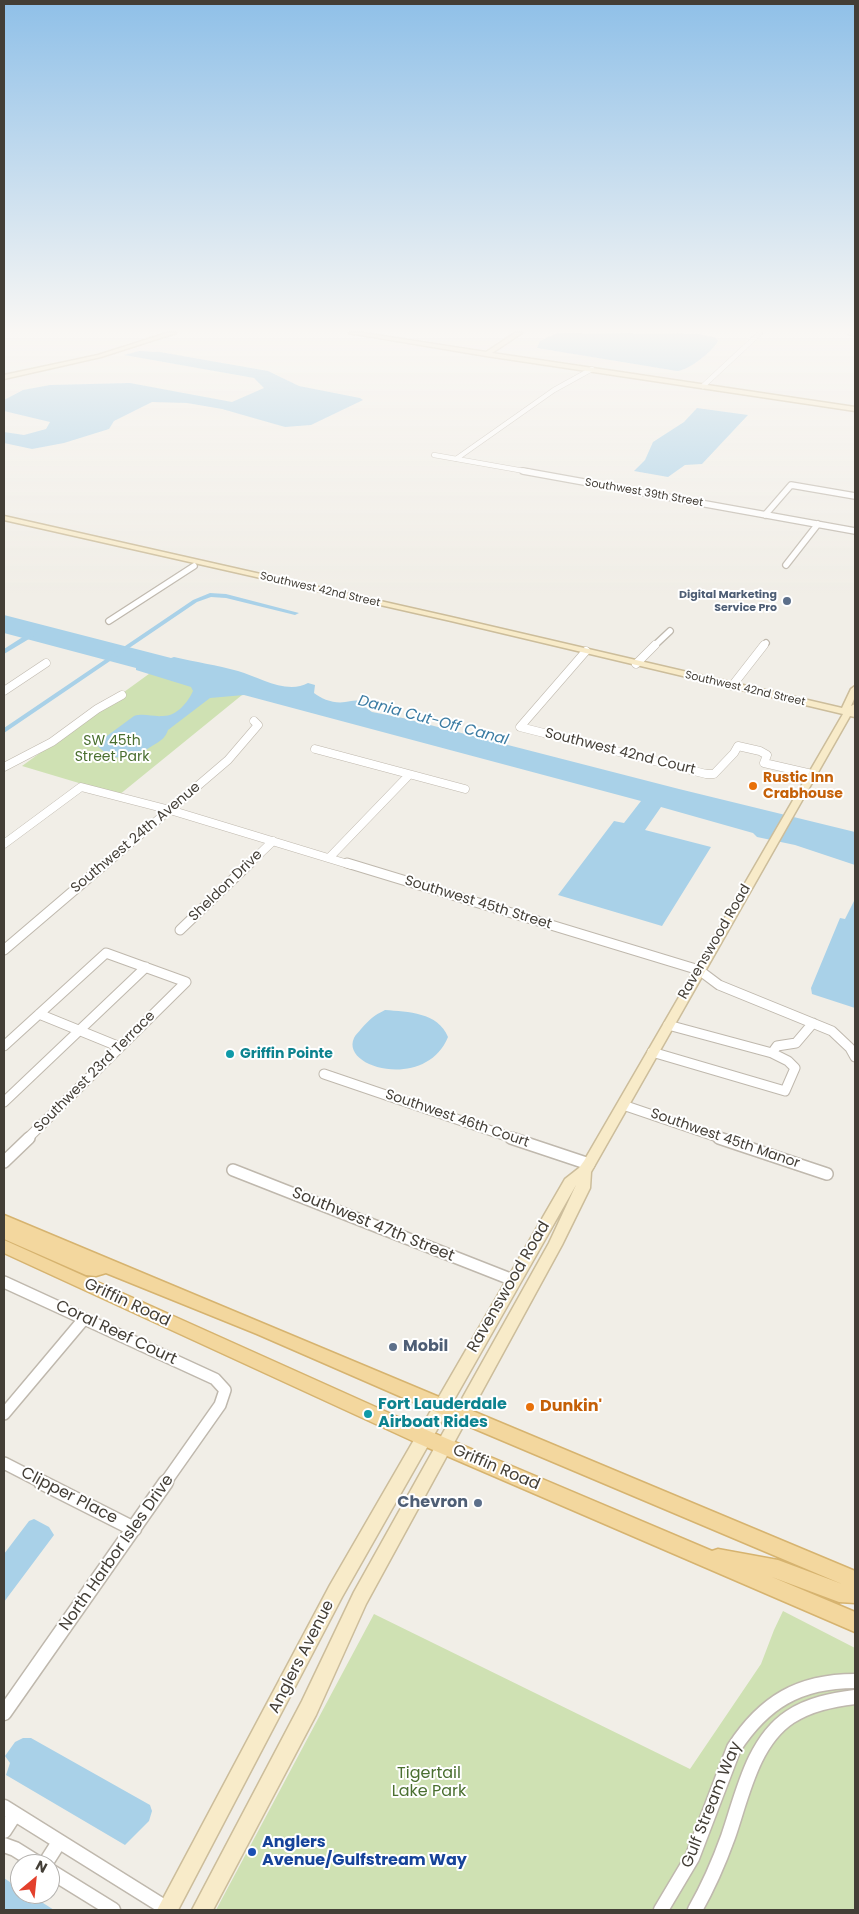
<!DOCTYPE html>
<style>
body{margin:0}
#map{position:relative;width:859px;height:1914px;overflow:hidden;background:#f1eee7;font-family:Poppins,sans-serif}
canvas{display:block}
.frame{position:absolute;inset:0;border:5px solid #433e36;pointer-events:none}
.north{position:absolute;left:10px;top:1854px;width:50px;height:50px;box-sizing:border-box;background:#fff;border:1px solid #b4b2af;border-radius:50%;rotate:28deg;font-size:14px;font-weight:700;line-height:20px;text-align:center;color:#433e36}
.north::after{content:'';display:block;margin:auto;width:18px;height:22px;background:#e3402c;clip-path:polygon(50% 0,100% 100%,50% 72%,0 100%)}
</style>
<div id="map">
<canvas width="859" height="1914"></canvas>
<div class="frame"></div>
<div class="north">N</div>
</div>
<script>
const context = document.querySelector('canvas').getContext('2d');
context.lineJoin = 'round';
function paint(path, color) { context.fillStyle = color; context.fill(path, 'evenodd'); }
function stroke(path, color, width, dash) { context.strokeStyle = color; context.lineWidth = width; context.lineCap = dash ? 'butt' : 'round'; context.setLineDash(dash || []); context.stroke(path); }
function write(font, color, halo, rows, align = 'center') {
  context.font = font + ' Poppins,sans-serif'; context.lineWidth = 4; context.setLineDash([]); context.textBaseline = 'middle'; context.strokeStyle = halo; context.fillStyle = color; for (const [text, x, y, turn = 0] of rows) {
    context.save(); context.translate(x, y); context.rotate((+turn || 0) * Math.PI / 180); context.textAlign = isNaN(turn) ? turn : align; if (halo) context.strokeText(text, 0, 0); context.fillText(text, 0, 0); context.restore();
  }
}
paint(new Path2D(`
 M 153,671 L 242,695 L 119,795 L 22,766 Z
 M 783,1611 L 855,1648 L 855,1910 L 216,1910 L 374,1614 L 690,1769 L 761,1664 L 774,1630 Z`), '#cfe1b3');
paint(new Path2D(`
 M 557,333 L 698,334 L 716,338 L 718,341 C 713,351 688,371 677,371 L 537,348 L 540,341 Z
 M 139,351 L 160,352 L 268,371 L 299,386 L 360,398 L 363,400 L 311,425 L 285,427 L 222,409 L 187,403 L 152,402 L 114,421 L 109,429 L 64,443 L 32,449 L 4,443 L 4,432 L 24,435 L 46,429 L 50,422 L 4,411 L 4,400 L 23,390 L 50,385 L 130,383 L 232,402 L 264,388 L 254,378 L 124,355 Z
 M 697,408 L 748,415 L 702,464 L 685,465 L 668,477 L 634,471 L 645,460 L 653,442 L 684,422 Z
 M 4,615 L 171,658 L 174,657 C 195,662 217,665 238,671 C 259,677 287,695 308,683 L 315,685 L 314,693 C 321,699 335,704 345,702 C 354,701 356,699 365,703 L 365,707 L 372,712 L 403,718 L 679,789 L 855,832 L 855,865 L 795,845 L 757,837 L 753,833 L 661,807 L 645,830 L 711,847 L 662,926 L 558,895 L 614,821 L 624,823 L 641,801 L 244,695 L 210,698 L 168,730 C 165,739 160,741 152,746 C 132,759 114,765 96,744 L 134,716 C 145,713 152,717 163,716 C 177,716 188,702 193,691 L 191,687 L 136,670 L 136,668 L 4,633 Z
 M 855,899 L 855,1008 L 812,994 L 811,988 L 840,918 L 845,919 Z
 M 385,1010 C 408,1012 438,1012 448,1037 C 426,1091 340,1068 354,1038 C 355,1035 359,1032 361,1029 C 370,1019 373,1016 385,1010 Z
 M 34,1519 L 49,1527 L 54,1535 L 4,1602 L 4,1554 L 29,1521 Z
 M 23,1738 L 31,1738 L 150,1805 L 152,1811 L 149,1821 L 125,1845 L 6,1775 L 10,1763 L 5,1756 L 15,1742 Z
 M 4,1878 L 20,1889 L 20,1894 L 29,1894 L 54,1910 L 4,1910 Z`), '#a9d1e8');
paint(new Path2D(`
 M 210,593 L 226,594 L 299,613 L 295,615 L 226,598 L 211,597 L 197,602 L 4,733 L 4,728 L 193,600 Z
 M 32,631 L 39,633 L 4,654 L 4,649 Z`), '#a9d1e8');
const streetFar5 = new Path2D(`
 M 850,333 L 855,334
 M 703,386 L 760,333
 M 434,455 L 530,472
 M 456,459 L 554,390 L 592,369`);
const streetFar4 = new Path2D(`
 M 523,471 L 855,531
 M 765,515 L 791,485 L 855,496
 M 786,565 L 818,524
 M 109,621 L 194,566
 M 654,646 L 670,631
 M 763,646 L 766,643`);
const streetFar3 = new Path2D(`
 M 586,651 L 520,727 L 706,774 L 714,774 L 734,753 L 738,746 L 760,751 L 767,755 L 764,763 L 812,774
 M 636,664 L 655,645
 M 732,686 L 764,645
 M 4,691 L 46,663
 M 315,749 L 465,789
 M 4,767 L 52,742 L 97,709 L 122,695
 M 4,844 L 81,787 L 170,810 L 351,865
 M 329,858 L 409,775
 M 105,865 L 228,760 L 258,725 L 254,721
 M 248,865 L 273,841`);
const streetFar2 = new Path2D(`
 M 347,863 L 699,970 L 719,985 L 832,1031 L 850,1048 L 855,1057
 M 180,930 L 250,863
 M 4,950 L 106,863
 M 39,1014 L 120,1047
 M 668,1025 L 772,1053
 M 4,1046 L 106,953 L 186,982 L 27,1139
 M 652,1052 L 785,1091 L 795,1068 L 788,1061 L 772,1053 L 777,1046 L 796,1043 L 813,1023
 M 324,1074 L 515,1139
 M 4,1102 L 146,967
 M 623,1105 L 723,1139`);
const streetFar1 = new Path2D(`
 M 511,1138 L 589,1164
 M 719,1138 L 827,1174
 M 4,1162 L 29,1138
 M 233,1170 L 513,1280
 M 4,1282 L 215,1379 L 225,1390 L 220,1405 L 165,1483
 M 4,1414 L 84,1319
 M 4,1463 L 43,1483`);
const street = new Path2D(`
 M 41,1482 L 134,1529
 M 4,1713 L 166,1482
 M 4,1807 L 169,1910
 M 4,1831 L 15,1814
 M 4,1845 L 15,1849 L 39,1864
 M 45,1864 L 59,1842
 M 50,1871 L 113,1910
 M 661,1910 L 692,1858 L 734,1748 C 764,1702 799,1681 855,1681
 M 695,1910 C 708,1887 719,1862 728,1837 C 742,1797 752,1742 790,1717 C 810,1704 832,1700 855,1697`);
const secondary = new Path2D(`
 M 167,333 L 176,333 L 101,357 L 4,379 L 4,375 L 98,355 Z
 M 349,333 L 363,333 L 486,352 L 515,333 L 522,333 L 492,353 L 855,407 L 855,411 L 486,356 Z
 M 4,516 L 451,617 L 842,708 L 851,689 L 855,686 L 855,697 L 851,706 L 855,704 L 855,717 L 850,716 L 591,1172 L 590,1188 L 562,1245 L 366,1604 L 316,1715 L 213,1910 L 192,1910 L 302,1701 L 354,1592 L 549,1243 L 576,1185 L 342,1597 L 178,1910 L 157,1910 L 330,1585 L 565,1179 L 579,1168 L 584,1161 L 843,714 L 451,621 L 4,520 Z`);
const primary = new Path2D(`
 M 4,1215 L 855,1571 L 855,1603 L 839,1602 L 772,1577 L 855,1612 L 855,1632 L 417,1443 L 4,1253 L 4,1240 L 429,1431 L 712,1551 L 718,1549 L 778,1560 L 842,1584 L 475,1429 L 257,1334 L 106,1273 L 96,1276 L 86,1275 L 4,1239 Z`);
stroke(streetFar5, '#bfb8ad', 5.5);
stroke(streetFar4, '#bfb8ad', 8);
stroke(streetFar3, '#bfb8ad', 9);
stroke(streetFar2, '#bfb8ad', 11);
stroke(streetFar1, '#bfb8ad', 14);
stroke(street, '#bfb8ad', 17);
stroke(secondary, '#ccbd9b', 3);
stroke(primary, '#d6b36f', 3);
stroke(streetFar5, '#fff', 4.5);
stroke(streetFar4, '#fff', 5.5);
stroke(streetFar3, '#fff', 8);
stroke(streetFar2, '#fff', 9);
stroke(streetFar1, '#fff', 11);
stroke(street, '#fff', 14);
paint(secondary, '#f8ebc9');
paint(primary, '#f3d79e');
const sky = context.createLinearGradient(0, 0, 0, 601);
sky.addColorStop(0, '#8fc0e8');
sky.addColorStop(0.55, '#f9f7f4');
sky.addColorStop(1, '#f9f7f400');
context.fillStyle = sky;
context.fillRect(0, 0, 859, 601);
for (const [x, y, r, color] of [
 [787,601,5,"#5c6f8a"],
 [753,786,5,"#e8710a"],
 [230,1054,5,"#0f9aa8"],
 [393,1347,5,"#5c6f8a"],
 [530,1407,5,"#e8710a"],
 [368,1414,5,"#0f9aa8"],
 [478,1503,5,"#5c6f8a"],
 [252,1852,5,"#1a4fb4"]
]) { const dot = new Path2D(); dot.arc(x, y, r, 0, 2 * Math.PI); context.fillStyle = color; context.fill(dot); stroke(dot, '#fff', 2); }
write('11px', '#433e36', '#fff', [
 ["Southwest 39th Street",644,493,10],
 ["Southwest 42nd Street",320,590,13],
 ["Southwest 42nd Street",745,689,13]
]);
write('bold 11px', '#4e5e75', '#fff', [
 ["Digital Marketing",777,595],
 ["Service Pro",777,608]
], 'right');
write('14px', '#4a6f30', '#fff', [
 ["SW 45th",112,741],
 ["Street Park",112,757]
]);
write('14px', '#433e36', '#fff', [
 ["Southwest 42nd Court",620,752,14],
 ["Southwest 24th Avenue",136,838,-40],
 ["Sheldon Drive",226,886,-44],
 ["Southwest 45th Street",478,903,17],
 ["Ravenswood Road",715,942,-60],
 ["Southwest 23rd Terrace",95,1072,-45],
 ["Southwest 46th Court",457,1119,19],
 ["Southwest 45th Manor",725,1139,19]
]);
write('bold 14px', '#c56008', '#fff', [
 ["Rustic Inn",763,778],
 ["Crabhouse",763,794]
], 'left');
write('bold 14px', '#0d838f', '#fff', [
 ["Griffin Pointe",240,1054]
], 'left');
write('italic 15px', '#3b7ca3', '#fff', [
 ["Dania Cut-Off Canal",433,721,15]
]);
write('16px', '#433e36', '#fff', [
 ["Southwest 47th Street",373,1225,22],
 ["Ravenswood Road",509,1287,-60],
 ["Griffin Road",127,1303,25],
 ["Coral Reef Court",116,1333,25],
 ["Griffin Road",496,1468,23],
 ["Clipper Place",69,1496,27],
 ["North Harbor Isles Drive",117,1553,-55],
 ["Anglers Avenue",302,1657,-63],
 ["Gulf Stream Way",712,1805,-68]
]);
write('bold 16px', '#4e5e75', '#fff', [
 ["Mobil",403,1347],
 ["Chevron",468,1503,"right"]
], 'left');
write('bold 16px', '#0d838f', '#fff', [
 ["Fort Lauderdale",378,1405],
 ["Airboat Rides",378,1423]
], 'left');
write('bold 16px', '#c56008', '#fff', [
 ["Dunkin'",540,1407]
], 'left');
write('16px', '#4a6f30', '#fff', [
 ["Tigertail",429,1774],
 ["Lake Park",429,1792]
]);
write('bold 16px', '#164399', '#fff', [
 ["Anglers",262,1843],
 ["Avenue/Gulfstream Way",262,1861]
], 'left');
</script>
